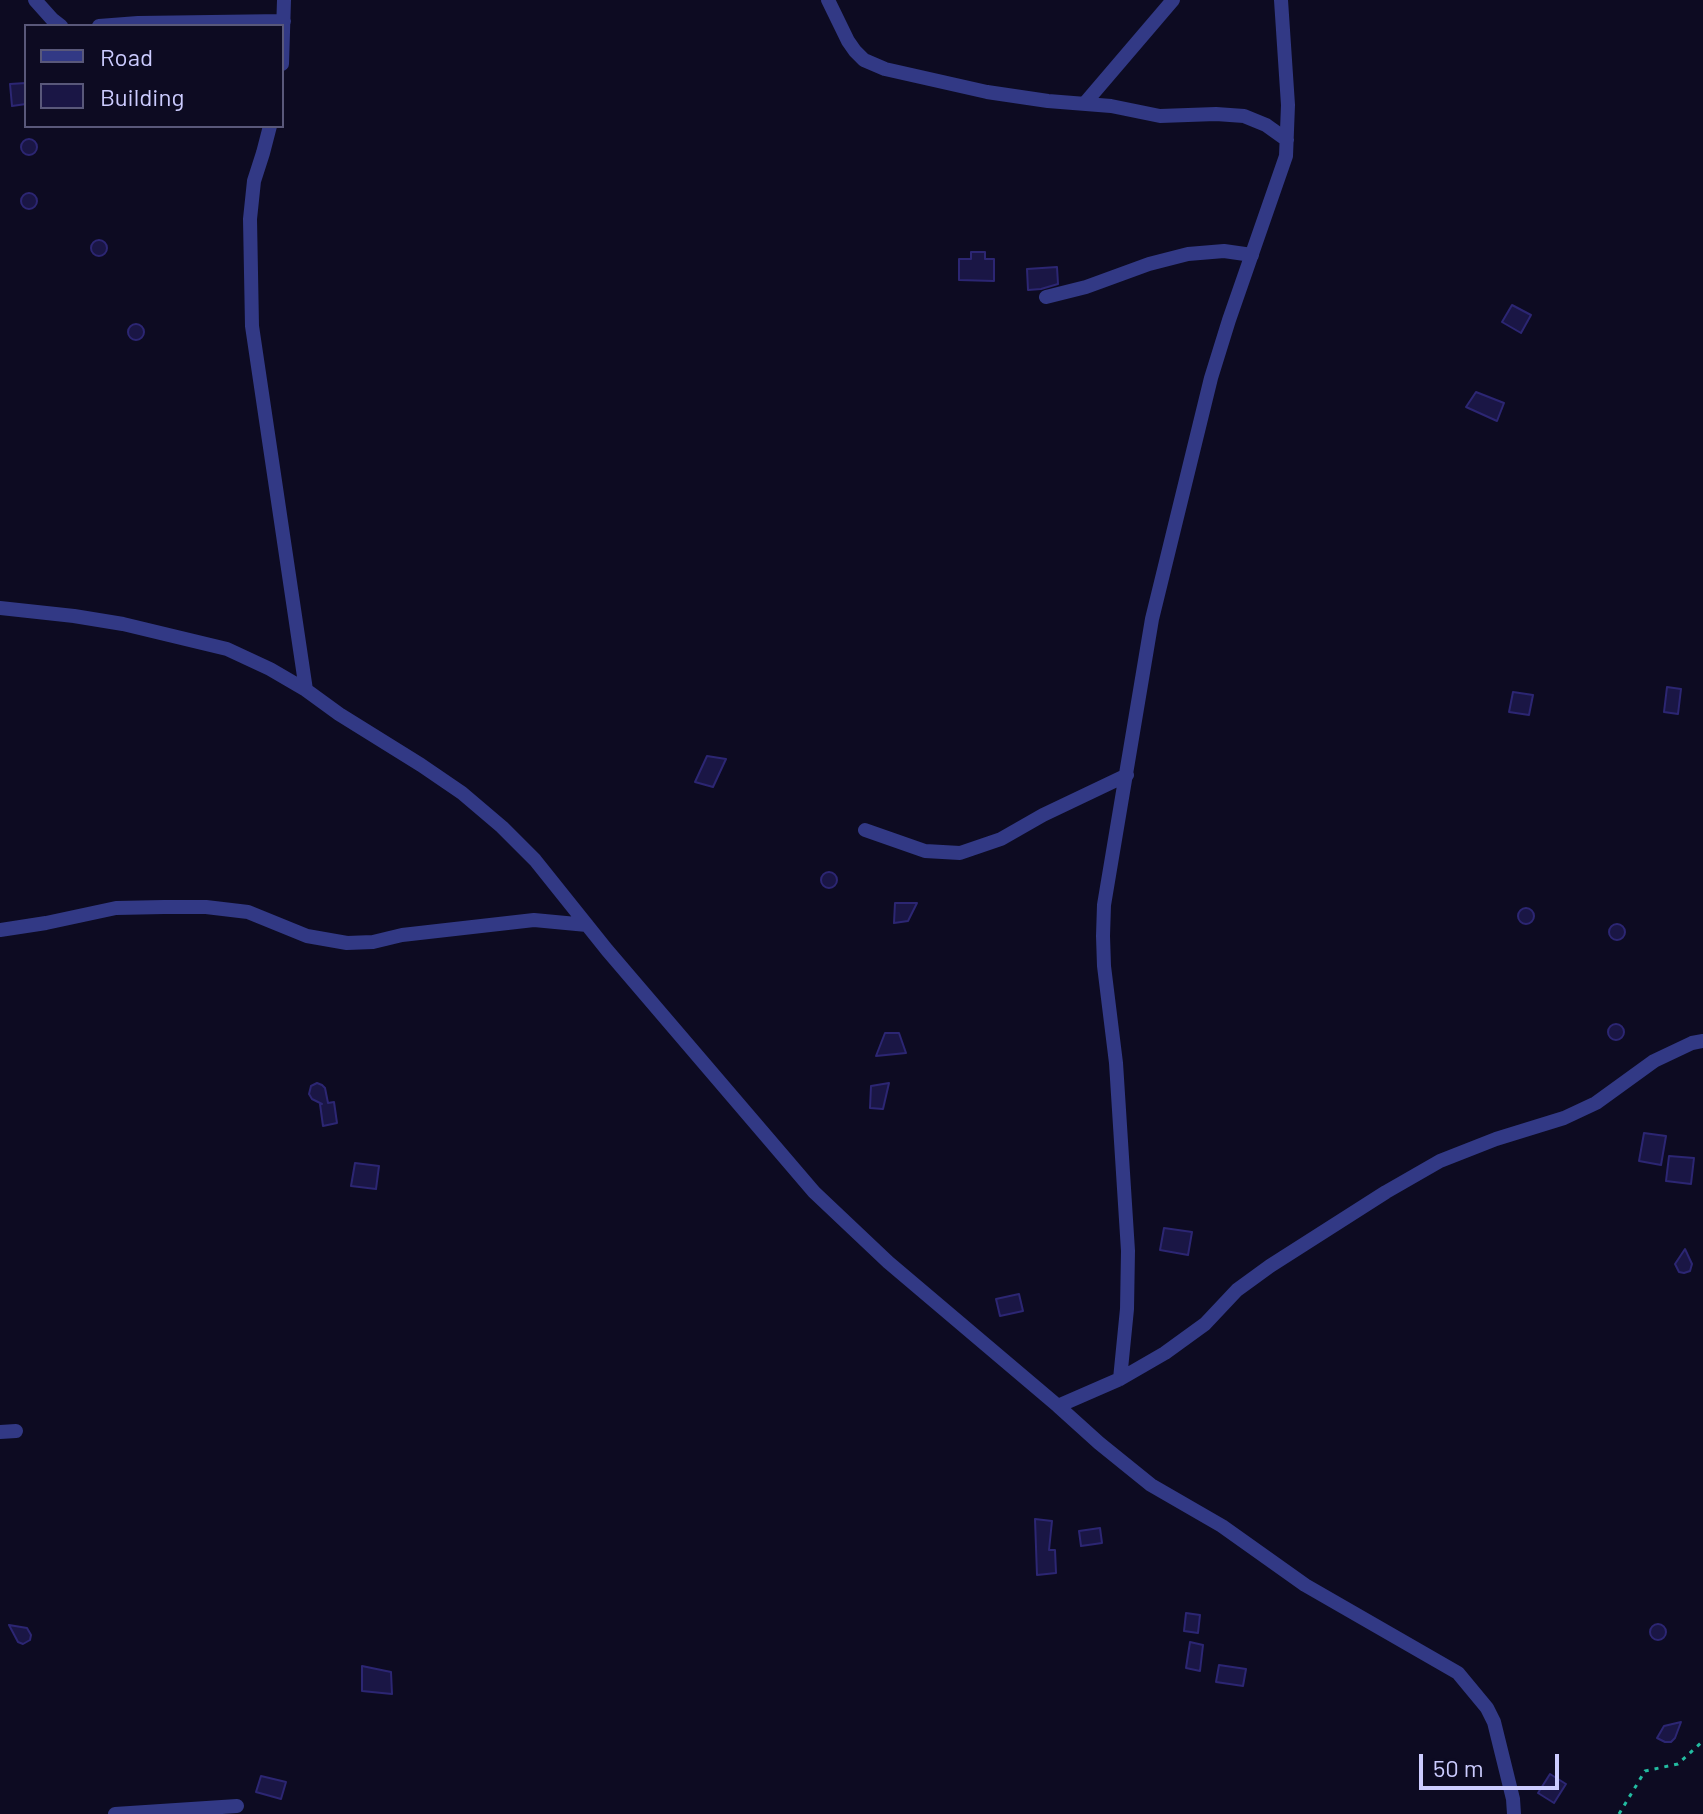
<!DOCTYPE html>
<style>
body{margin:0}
#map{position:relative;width:1703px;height:1814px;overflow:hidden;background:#0d0b22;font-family:Barlow,sans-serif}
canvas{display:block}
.legend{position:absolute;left:24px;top:24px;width:260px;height:104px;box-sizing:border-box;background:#0d0b22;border:2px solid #59587a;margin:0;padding:10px 14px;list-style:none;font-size:24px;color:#ccf}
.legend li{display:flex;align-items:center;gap:16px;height:40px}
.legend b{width:40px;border:2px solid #59587a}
.scale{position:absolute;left:1419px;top:1754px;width:140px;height:36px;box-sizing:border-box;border:4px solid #ccf;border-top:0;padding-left:10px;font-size:24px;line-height:28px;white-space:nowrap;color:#ccf;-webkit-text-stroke:6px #0d0b22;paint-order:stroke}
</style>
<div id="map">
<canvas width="1703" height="1814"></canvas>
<ul class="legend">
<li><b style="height:10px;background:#323985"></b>Road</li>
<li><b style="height:22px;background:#1a1645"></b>Building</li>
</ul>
<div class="scale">50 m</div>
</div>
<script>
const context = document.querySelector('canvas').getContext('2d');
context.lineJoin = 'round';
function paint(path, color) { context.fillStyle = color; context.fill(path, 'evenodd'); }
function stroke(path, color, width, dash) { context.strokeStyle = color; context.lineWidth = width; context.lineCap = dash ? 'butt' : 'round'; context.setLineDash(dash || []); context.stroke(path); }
const building = new Path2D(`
 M 26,83 L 26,104 L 12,106 L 10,84 Z
 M21 147a8 8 0 1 1 16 0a8 8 0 1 1-16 0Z
 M21 201a8 8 0 1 1 16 0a8 8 0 1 1-16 0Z
 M91 248a8 8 0 1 1 16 0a8 8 0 1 1-16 0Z
 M 971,252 L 985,252 L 985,259 L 994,259 L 994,281 L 959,280 L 959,259 L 971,259 Z
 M 1057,267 L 1058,284 L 1041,289 L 1028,290 L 1027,269 Z
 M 1512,305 L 1531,315 L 1521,333 L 1502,322 Z
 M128 332a8 8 0 1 1 16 0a8 8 0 1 1-16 0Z
 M 1476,392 L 1504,403 L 1497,421 L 1466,407 Z
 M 1667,687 L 1681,689 L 1678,714 L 1664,712 Z
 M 1513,692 L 1533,695 L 1529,715 L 1509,712 Z
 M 707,756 L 726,759 L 713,787 L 695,782 Z
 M821 880a8 8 0 1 1 16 0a8 8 0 1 1-16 0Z
 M 895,903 L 917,903 L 908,921 L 894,923 Z
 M1518 916a8 8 0 1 1 16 0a8 8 0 1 1-16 0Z
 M1609 932a8 8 0 1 1 16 0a8 8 0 1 1-16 0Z
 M1608 1032a8 8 0 1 1 16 0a8 8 0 1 1-16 0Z
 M 885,1033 L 899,1033 L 906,1053 L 876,1056 Z
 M 317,1083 L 322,1085 L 325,1088 L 328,1103 L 334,1102 L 337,1123 L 323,1126 L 320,1104 L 322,1104 L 312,1099 L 309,1094 L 311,1086 Z
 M 889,1083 L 883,1109 L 870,1108 L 871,1086 Z
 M 1644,1133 L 1666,1136 L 1661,1165 L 1639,1161 Z
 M 1669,1156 L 1694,1158 L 1691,1184 L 1666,1181 Z
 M 355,1163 L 379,1166 L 376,1189 L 351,1186 Z
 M 1164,1228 L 1192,1232 L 1188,1255 L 1160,1250 Z
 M 1685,1249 L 1692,1264 L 1690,1271 L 1684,1273 L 1679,1272 L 1675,1264 Z
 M 1019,1294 L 1023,1311 L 1000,1316 L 996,1299 Z
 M 1035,1519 L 1052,1521 L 1049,1550 L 1055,1550 L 1056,1573 L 1037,1575 Z
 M 1100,1528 L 1102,1543 L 1081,1546 L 1079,1531 Z
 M 1186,1613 L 1200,1615 L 1198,1633 L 1184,1631 Z
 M1650 1632a8 8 0 1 1 16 0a8 8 0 1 1-16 0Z
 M 9,1625 L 27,1628 L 31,1635 L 30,1640 L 23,1644 L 18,1642 Z
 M 1190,1642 L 1203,1645 L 1200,1671 L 1186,1668 Z
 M 1219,1665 L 1246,1669 L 1243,1686 L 1216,1682 Z
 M 362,1666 L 391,1672 L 392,1694 L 362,1691 Z
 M 1681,1722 L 1675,1738 L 1671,1742 L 1665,1742 L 1657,1738 L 1664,1726 Z
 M 1550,1774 L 1566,1784 L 1554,1803 L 1538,1793 Z
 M 261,1776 L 286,1782 L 281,1799 L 256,1792 Z`);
paint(building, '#1a1645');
stroke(building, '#2c2673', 2);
stroke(new Path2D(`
 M 1619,1814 L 1645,1771 L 1678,1764 L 1703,1741`), '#23bca1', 3, [4, 6]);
stroke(new Path2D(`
 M 35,0 L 52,19 L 61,26
 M 828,0 L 848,41 L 855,51 L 864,60 L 885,69 L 987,92 L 1048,101 L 1111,106 L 1160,116 L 1216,114 L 1244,116 L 1266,125 L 1287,140
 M 99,26 L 138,23 L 284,21
 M 282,64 L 284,0
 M 1085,103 L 1173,0
 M 270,126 L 263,153 L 254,181 L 250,219 L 252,326 L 306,690
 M 1046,297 L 1086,287 L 1149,264 L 1188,254 L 1224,251 L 1252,255
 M 0,608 L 74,616 L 123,624 L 227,649 L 270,669 L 306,690 L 339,714 L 421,765 L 462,793 L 502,827 L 535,860 L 607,950 L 814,1192 L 888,1262 L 1058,1406 L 1099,1443 L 1151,1485 L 1222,1526 L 1305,1585 L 1458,1673 L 1487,1708 L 1494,1722 L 1513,1799 L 1514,1814
 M 865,830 L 925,851 L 960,853 L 1001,839 L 1043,815 L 1127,775
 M 0,930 L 46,923 L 116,908 L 164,907 L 206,907 L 248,912 L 307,936 L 347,943 L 373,942 L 402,935 L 534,920 L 587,925
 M 1120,1379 L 1127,1309 L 1128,1251 L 1116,1063 L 1104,966 L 1103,936 L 1104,905 L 1152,619 L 1211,378 L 1229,320 L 1286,156 L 1288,105 L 1281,0
 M 1058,1406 L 1120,1379 L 1165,1353 L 1205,1324 L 1237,1290 L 1270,1266 L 1386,1192 L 1440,1161 L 1496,1139 L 1564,1118 L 1596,1103 L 1654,1061 L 1692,1043 L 1703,1041
 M 0,1432 L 16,1431
 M 115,1814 L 237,1806`), '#323985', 14);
</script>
